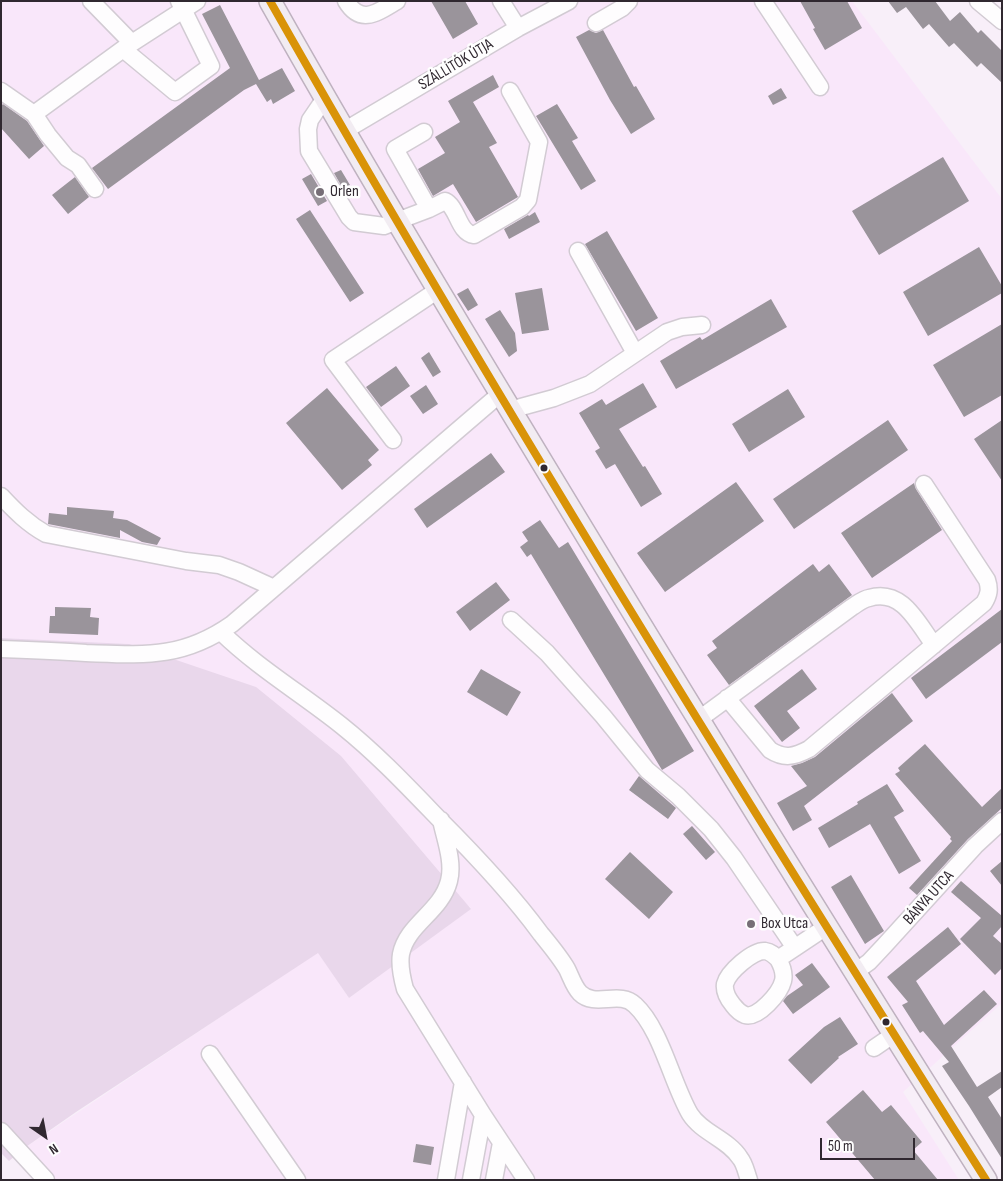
<!DOCTYPE html>
<meta charset="utf-8">
<style>
body{margin:0}
#map{position:relative;width:1003px;height:1181px;overflow:hidden;background:#f8eff9;font-family:"Sofia Sans Condensed",sans-serif}
canvas{display:block}
.frame{position:absolute;inset:0;border:2px solid #302830;pointer-events:none}
.north{position:absolute;left:20px;top:1111px;width:50px;height:50px;-webkit-text-stroke:4px #fefefe;paint-order:stroke;rotate:147deg;font-size:14px;font-weight:700;line-height:20px;text-align:center;color:#302830}
.north::after{content:'';display:block;margin:auto;width:18px;height:22px;background:#302830;clip-path:polygon(50% 0,100% 100%,50% 72%,0 100%)}
.scale{position:absolute;left:820px;top:1138px;width:95px;height:22px;box-sizing:border-box;border:2px solid #302830;border-top:0;padding-left:6px;font-size:15px;line-height:18px;white-space:nowrap;color:#302830;-webkit-text-stroke:4px #fefefe;paint-order:stroke}
</style>
<div id="map">
<canvas width="1003" height="1181"></canvas>
<div class="frame"></div>
<div class="north">N</div>
<div class="scale">50 m</div>
</div>
<script>
const context = document.querySelector('canvas').getContext('2d');
context.lineJoin = 'round';
function paint(path, color) { context.fillStyle = color; context.fill(path, 'evenodd'); }
function stroke(path, color, width, dash) { context.strokeStyle = color; context.lineWidth = width; context.lineCap = dash ? 'butt' : 'round'; context.setLineDash(dash || []); context.stroke(path); }
function write(font, color, halo, rows, align = 'center') {
  context.font = font + ' "Sofia Sans Condensed",sans-serif'; context.lineWidth = 5; context.setLineDash([]); context.textBaseline = 'middle'; context.strokeStyle = halo; context.fillStyle = color; for (const [text, x, y, turn = 0] of rows) {
    context.save(); context.translate(x, y); context.rotate((+turn || 0) * Math.PI / 180); context.textAlign = isNaN(turn) ? turn : align; if (halo) context.strokeText(text, 0, 0); context.fillText(text, 0, 0); context.restore();
  }
}
paint(new Path2D(`
 M 1,1 L 852,1 L 1002,199 L 1002,1003 L 903,1092 L 959,1180 L 46,1180 L 23,1149 L 318,952 L 349,998 L 471,908 L 129,644 L 1,638 Z`), '#f9e7fa');
paint(new Path2D(`
 M 1,638 L 129,644 L 256,687 L 341,756 L 471,909 L 349,998 L 318,953 L 76,1112 L 23,1149 L 9,1161 L 1,1153 Z`), '#e9d7eb');
paint(new Path2D(`
 M 431,1 L 465,1 L 478,24 L 453,39 Z
 M 800,1 L 847,1 L 862,28 L 825,50 L 813,29 L 815,28 Z
 M 888,1 L 935,1 L 950,21 L 960,12 L 978,33 L 981,30 L 1002,51 L 1002,83 L 981,63 L 977,67 L 954,43 L 949,47 L 929,24 L 923,29 L 906,7 L 897,13 Z
 M 220,5 L 259,80 L 282,68 L 295,91 L 273,104 L 271,99 L 267,102 L 256,84 L 244,90 L 108,189 L 92,168 L 230,68 L 202,14 Z
 M 589,30 L 596,33 L 603,30 L 634,87 L 636,86 L 655,119 L 631,134 L 610,100 L 576,37 Z
 M 493,75 L 499,87 L 473,102 L 497,143 L 489,147 L 518,197 L 476,222 L 453,184 L 433,196 L 418,169 L 445,153 L 435,137 L 460,122 L 448,101 Z
 M 781,88 L 787,98 L 773,105 L 768,96 Z
 M 3,104 L 27,121 L 44,146 L 29,159 L 1,128 L 1,106 Z
 M 557,104 L 578,138 L 572,141 L 596,181 L 581,190 L 536,116 Z
 M 943,157 L 969,201 L 879,255 L 852,211 Z
 M 341,170 L 350,185 L 343,189 L 334,173 Z
 M 311,174 L 327,201 L 318,206 L 302,179 Z
 M 75,177 L 89,197 L 68,214 L 52,195 Z
 M 310,210 L 364,293 L 350,302 L 296,219 Z
 M 535,212 L 540,222 L 509,239 L 504,229 L 528,215 L 529,216 Z
 M 607,231 L 658,318 L 636,331 L 585,244 Z
 M 979,247 L 1002,286 L 1002,293 L 928,336 L 903,292 Z
 M 468,288 L 478,305 L 468,311 L 457,294 Z
 M 542,288 L 549,330 L 522,334 L 515,293 Z
 M 771,299 L 787,327 L 676,389 L 660,361 L 700,337 L 702,340 Z
 M 500,310 L 515,333 L 517,351 L 509,357 L 485,319 Z
 M 1002,324 L 1002,395 L 964,417 L 933,365 Z
 M 429,352 L 441,372 L 433,377 L 421,358 Z
 M 396,366 L 410,386 L 381,407 L 366,387 Z
 M 643,383 L 657,407 L 619,429 L 643,467 L 645,466 L 662,494 L 641,507 L 615,464 L 606,469 L 595,451 L 600,448 L 579,413 L 602,399 L 606,405 Z
 M 426,385 L 438,404 L 423,414 L 410,396 Z
 M 327,388 L 379,450 L 368,460 L 372,465 L 342,490 L 286,423 Z
 M 788,389 L 805,417 L 749,452 L 732,424 Z
 M 888,420 L 908,450 L 794,529 L 773,499 Z
 M 1002,420 L 1002,481 L 974,439 Z
 M 491,453 L 505,472 L 427,528 L 414,509 Z
 M 736,482 L 764,521 L 665,592 L 637,553 Z
 M 914,483 L 916,489 L 942,530 L 872,578 L 841,533 Z
 M 67,507 L 114,511 L 113,518 L 127,520 L 161,538 L 157,545 L 142,542 L 120,530 L 120,538 L 48,524 L 49,513 L 67,515 Z
 M 540,520 L 559,548 L 568,542 L 694,751 L 662,770 L 531,554 L 527,557 L 520,547 L 528,541 L 522,532 Z
 M 813,564 L 819,572 L 829,564 L 852,595 L 729,685 L 707,655 L 717,648 L 712,641 Z
 M 496,582 L 510,600 L 470,631 L 456,612 Z
 M 55,607 L 91,608 L 90,617 L 99,618 L 98,635 L 49,633 L 50,616 L 55,616 Z
 M 1002,609 L 1002,642 L 926,699 L 911,678 Z
 M 481,669 L 521,692 L 507,716 L 467,692 Z
 M 802,669 L 817,689 L 787,711 L 800,728 L 782,742 L 754,706 Z
 M 892,693 L 913,721 L 804,806 L 812,820 L 793,831 L 777,803 L 807,786 L 791,766 L 802,763 L 815,757 Z
 M 925,744 L 982,807 L 1002,788 L 1002,808 L 968,839 L 917,895 L 909,888 L 952,841 L 950,839 L 951,837 L 895,774 L 900,771 L 898,768 Z
 M 639,776 L 676,808 L 668,819 L 629,790 Z
 M 887,784 L 904,811 L 894,817 L 921,861 L 899,874 L 870,824 L 829,848 L 818,828 L 858,804 L 857,802 Z
 M 692,826 L 715,852 L 706,860 L 683,834 Z
 M 630,852 L 673,892 L 649,919 L 605,879 Z
 M 1002,861 L 1002,886 L 990,871 Z
 M 851,875 L 884,931 L 865,944 L 831,887 Z
 M 961,881 L 1002,916 L 1002,926 L 993,936 L 1002,944 L 1002,968 L 995,975 L 960,939 L 981,918 L 951,892 Z
 M 948,927 L 961,944 L 916,981 L 944,1025 L 984,990 L 997,1004 L 951,1046 L 977,1087 L 1002,1071 L 1002,1087 L 988,1097 L 1002,1119 L 1002,1159 L 969,1106 L 942,1066 L 949,1062 L 923,1031 L 920,1033 L 902,1005 L 908,1002 L 887,977 Z
 M 812,963 L 830,987 L 793,1014 L 783,1001 L 787,996 L 803,985 L 795,975 Z
 M 840,1017 L 858,1044 L 838,1057 L 839,1058 L 811,1084 L 788,1060 L 824,1027 Z
 M 863,1090 L 882,1112 L 891,1105 L 922,1142 L 913,1150 L 938,1180 L 875,1180 L 826,1122 Z
 M 416,1144 L 434,1147 L 431,1165 L 413,1162 Z`), '#9a949b');
const minor = new Path2D(`
 M 91,1 L 132,43 L 197,1
 M 346,1 C 361,26 378,12 397,1
 M 501,1 L 518,28
 M 763,1 L 820,87
 M 978,1 L 1002,21
 M 596,23 L 622,8 L 629,1
 M 123,49 L 175,92 L 211,66 L 179,1
 M 1,91 L 34,114 L 130,44
 M 325,98 L 310,120 L 308,129 L 309,151 L 349,217 L 354,222 L 384,226 L 429,209 L 445,201 C 458,207 458,233 474,235 L 522,207 L 528,200 L 539,142 L 510,91
 M 34,114 L 48,135 L 67,158 L 78,165 L 95,189
 M 344,131 L 518,28 L 569,1
 M 424,132 L 395,149 L 429,209
 M 578,251 L 635,353
 M 510,410 L 554,398 L 590,384 L 667,332 L 682,327 L 702,325
 M 393,440 L 333,360 L 438,290
 M 1,496 C 15,511 28,524 46,534 L 186,561 L 219,565 L 239,572 L 274,588
 M 511,620 L 547,653 L 603,716 L 647,770 L 678,796 L 711,829 L 734,858 L 795,948
 M 221,632 C 258,668 302,694 342,726 C 377,754 408,787 439,819 C 475,855 511,893 541,934 C 550,945 560,957 567,969 C 571,977 574,987 580,993 C 595,1008 620,990 635,1005 C 661,1029 672,1083 690,1114 C 702,1133 728,1139 740,1158 C 745,1164 746,1172 749,1180
 M 1,649 C 29,650 57,651 86,653 C 144,655 182,659 232,624 L 500,394
 M 727,698 L 770,750 C 784,759 794,757 809,749 L 984,603 C 989,595 990,589 987,580 L 924,484
 M 698,720 L 852,607 C 857,604 863,599 869,598 C 902,588 917,622 934,645
 M 441,820 C 445,839 454,862 449,881 C 441,912 407,924 401,954 C 399,966 402,978 405,989 L 483,1115 L 526,1180
 M 778,959 C 782,966 785,973 783,981 C 780,993 758,1019 745,1015 C 740,1013 736,1009 733,1005 C 728,999 724,991 725,984 C 728,972 753,950 765,951 C 771,952 774,955 778,959 L 826,927
 M 855,972 L 869,962 L 884,946 L 975,846 L 1002,821
 M 874,1048 L 893,1035
 M 210,1054 L 297,1180
 M 1,1131 L 46,1180
 M 446,1180 L 463,1082
 M 471,1180 L 483,1115
 M 494,1180 L 501,1143`);
const major = new Path2D(`
 M 270,1 C 372,182 480,360 588,538 C 718,753 851,967 986,1180`);
stroke(minor, '#d2cbd3', 19);
stroke(major, '#bfb2c0', 24);
stroke(minor, '#fefdfe', 16);
stroke(major, '#f2ecf2', 21);
stroke(new Path2D(`
 M 270,1 C 497,401 740,791 986,1180`), '#d99307', 8);
for (const [x, y, r, color] of [
 [320,192,5,"#766e76"],
 [544,468,4.5,"#302830"],
 [751,924,5,"#766e76"],
 [886,1022,4.5,"#302830"]
]) { const dot = new Path2D(); dot.arc(x, y, r, 0, 2 * Math.PI); context.fillStyle = color; context.fill(dot); stroke(dot, '#fefefe', 2); }
write('16px', '#302830', '#fefefe', [
 ["SZÁLLÍTÓK ÚTJA",456,65,-31],
 ["BÁNYA UTCA",929,898,-48]
]);
write('16px', '#302830', '#fefefe', [
 ["Orlen",330,192],
 ["Box Utca",761,924]
], 'left');
</script>
